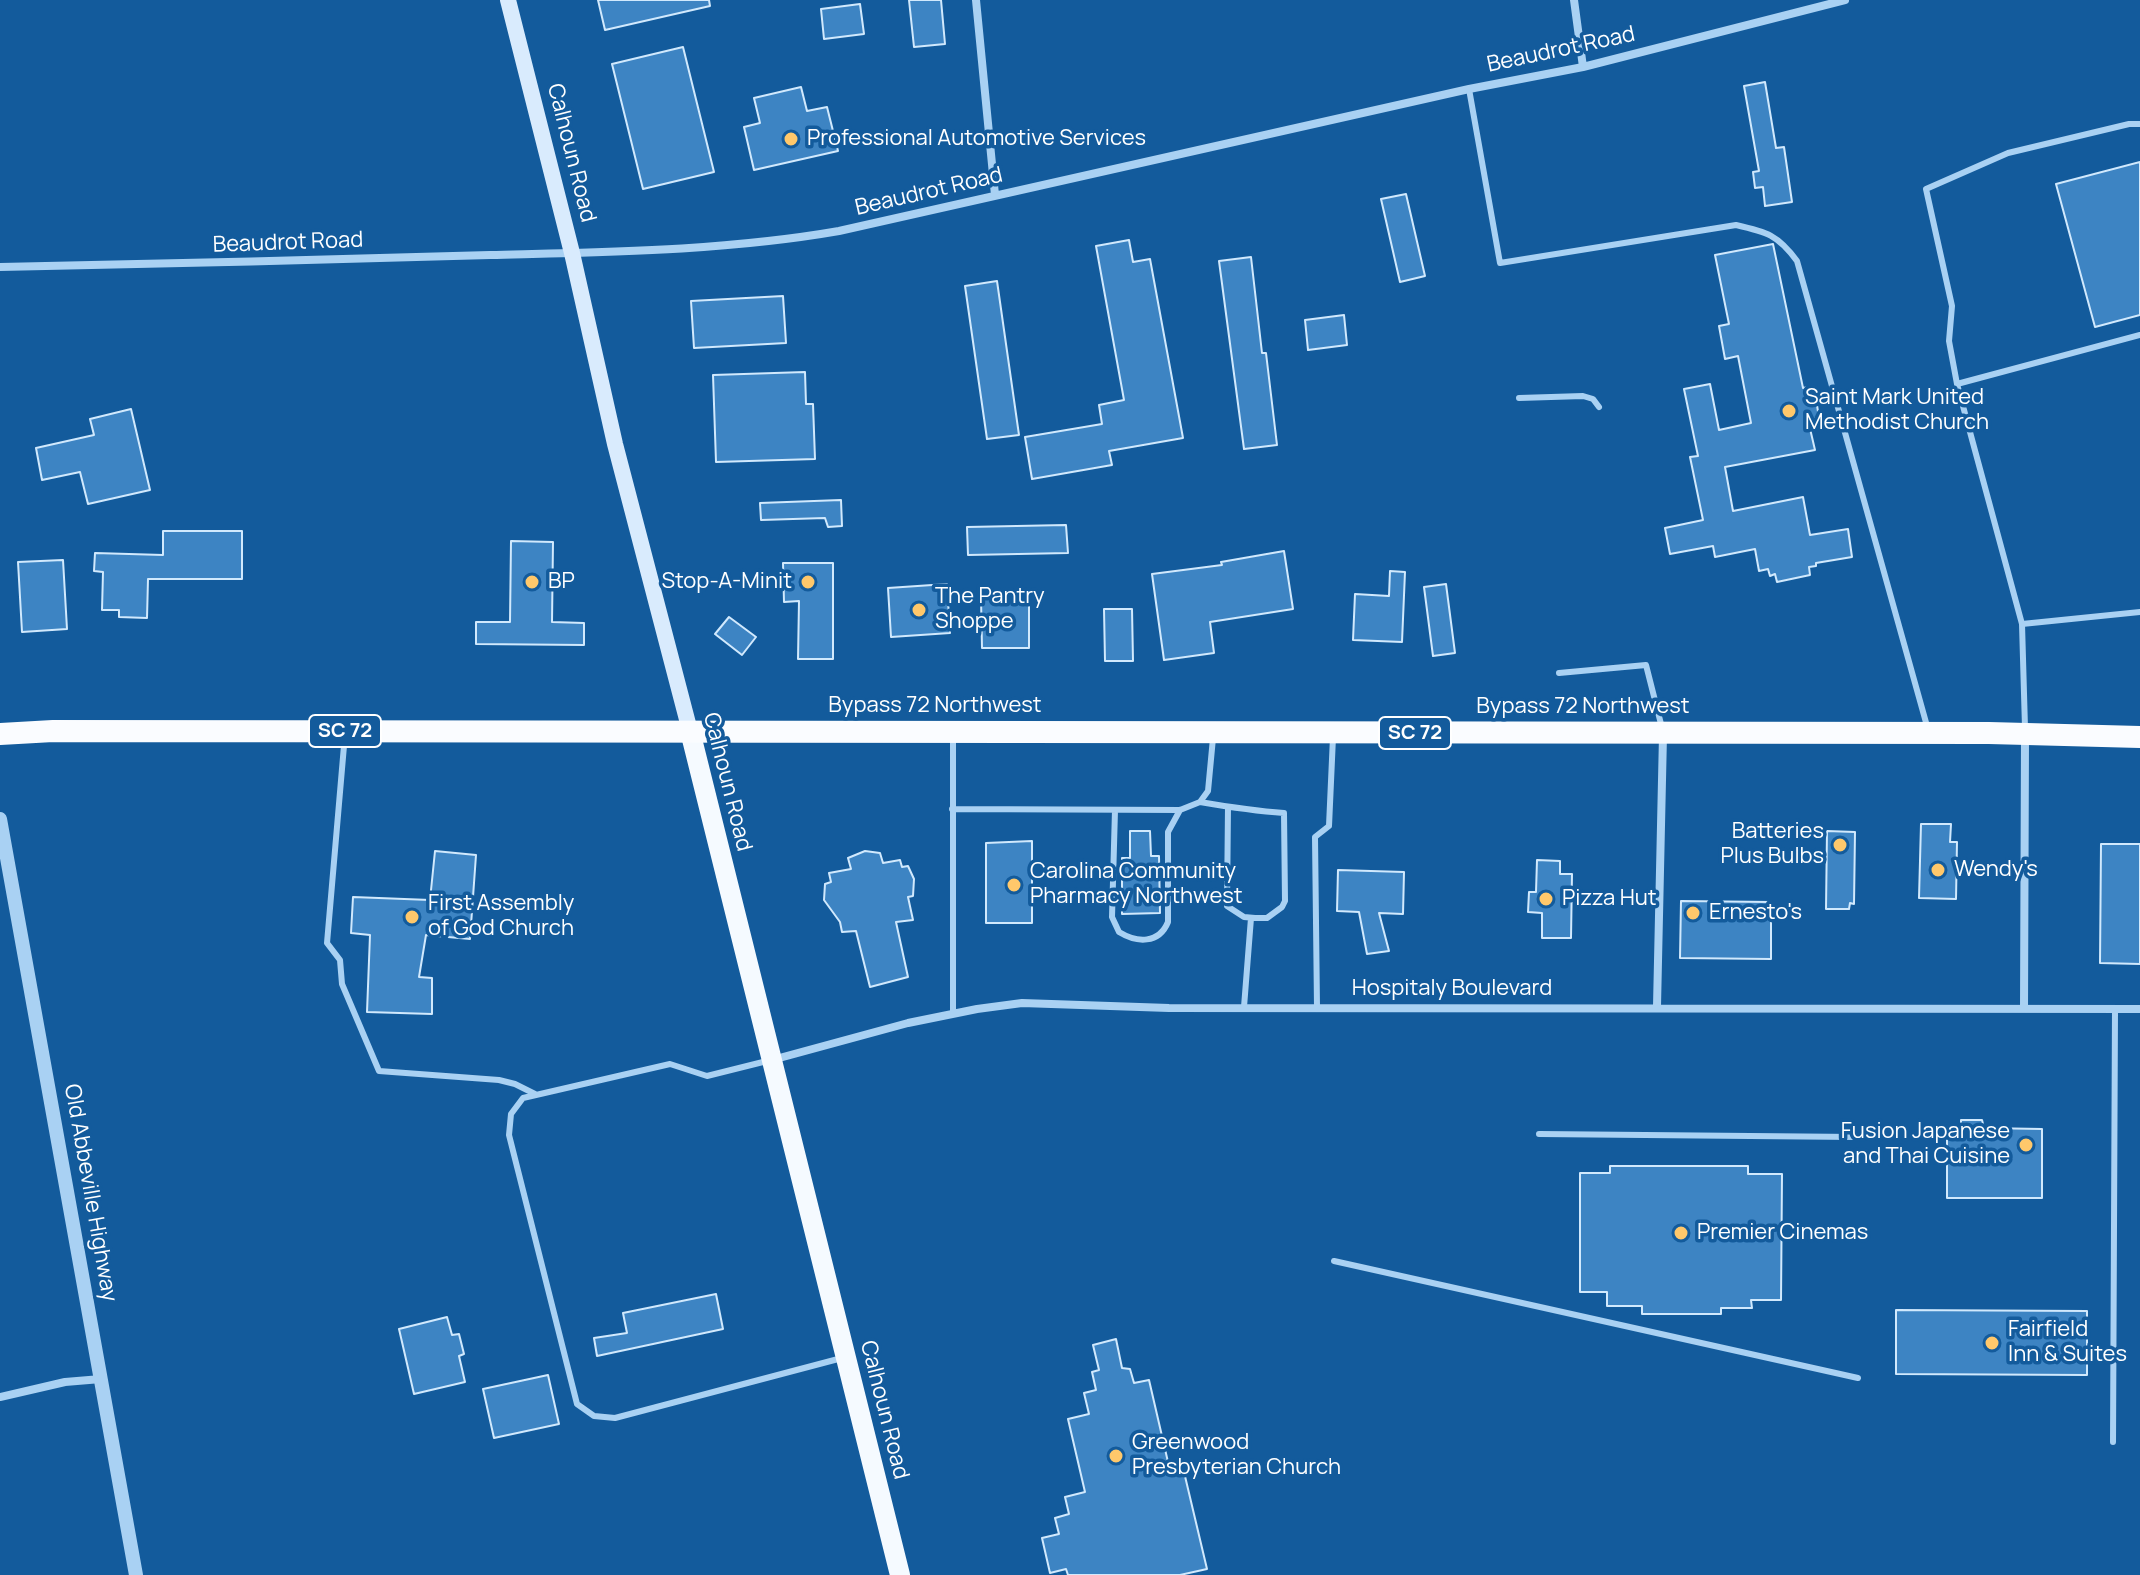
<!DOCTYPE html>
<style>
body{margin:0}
canvas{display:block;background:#135b9c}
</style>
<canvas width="2140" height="1575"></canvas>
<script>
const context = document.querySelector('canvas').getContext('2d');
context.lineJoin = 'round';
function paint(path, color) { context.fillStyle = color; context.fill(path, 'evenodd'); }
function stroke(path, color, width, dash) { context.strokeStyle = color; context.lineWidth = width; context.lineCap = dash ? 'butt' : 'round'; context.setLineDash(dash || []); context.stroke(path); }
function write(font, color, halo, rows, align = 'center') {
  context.font = font + ' Manrope,sans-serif'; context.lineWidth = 7; context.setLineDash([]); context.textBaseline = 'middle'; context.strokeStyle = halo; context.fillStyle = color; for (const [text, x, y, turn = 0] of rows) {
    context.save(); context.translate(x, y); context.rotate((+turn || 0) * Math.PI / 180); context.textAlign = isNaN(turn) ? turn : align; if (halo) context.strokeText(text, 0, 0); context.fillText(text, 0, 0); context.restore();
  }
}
const building = new Path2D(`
 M 598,0 L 709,0 L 710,6 L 605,30 Z
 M 909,0 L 941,0 L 945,44 L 914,47 Z
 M 860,4 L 864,34 L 824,39 L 821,9 Z
 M 683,47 L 714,172 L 643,189 L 612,64 Z
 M 1765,82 L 1776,148 L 1784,147 L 1792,202 L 1765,206 L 1763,187 L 1755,188 L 1753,172 L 1759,171 L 1744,86 Z
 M 801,87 L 807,111 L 827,107 L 838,151 L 754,170 L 744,127 L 760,123 L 754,98 Z
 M 2140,162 L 2140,315 L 2095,327 L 2056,184 Z
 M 1406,194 L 1425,276 L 1400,282 L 1381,199 Z
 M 1129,240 L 1133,262 L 1150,259 L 1183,438 L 1109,451 L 1112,465 L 1032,479 L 1025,437 L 1102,424 L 1099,405 L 1124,400 L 1096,246 Z
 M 1773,244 L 1803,388 L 1814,386 L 1819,418 L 1808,420 L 1815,450 L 1725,467 L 1733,511 L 1803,497 L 1810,535 L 1848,529 L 1852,557 L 1816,563 L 1816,566 L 1809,567 L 1810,575 L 1777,582 L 1775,574 L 1770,576 L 1768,569 L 1759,571 L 1755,549 L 1715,557 L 1713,546 L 1670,554 L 1665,528 L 1703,520 L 1690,457 L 1698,456 L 1684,389 L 1710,384 L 1719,430 L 1751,423 L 1738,356 L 1725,359 L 1719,326 L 1729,324 L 1715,255 Z
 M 1251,257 L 1262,353 L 1266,353 L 1277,445 L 1244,449 L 1219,261 Z
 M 997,281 L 1019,435 L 987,439 L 965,286 Z
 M 783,296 L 786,343 L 694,348 L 691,301 Z
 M 1344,315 L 1347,345 L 1308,350 L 1305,320 Z
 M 805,372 L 806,404 L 813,404 L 815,459 L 716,462 L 713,375 Z
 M 131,409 L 150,490 L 88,504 L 80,472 L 42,480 L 36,448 L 94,435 L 90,419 Z
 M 841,500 L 842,526 L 828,527 L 825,518 L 761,520 L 760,503 Z
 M 1066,525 L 1068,553 L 968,555 L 967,527 Z
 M 163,531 L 242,531 L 242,579 L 148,579 L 147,618 L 119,617 L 119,610 L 102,610 L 103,572 L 94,571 L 95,553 L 163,555 Z
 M 511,541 L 553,542 L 552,622 L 584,623 L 584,645 L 476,644 L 476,622 L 510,622 Z
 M 1284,551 L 1293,609 L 1210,622 L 1214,653 L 1164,660 L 1152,574 L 1222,565 L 1221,562 Z
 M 63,560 L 67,629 L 22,632 L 18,562 Z
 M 783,563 L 833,563 L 833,659 L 798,659 L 799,601 L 784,602 Z
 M 1390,571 L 1405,572 L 1402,642 L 1353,640 L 1355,594 L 1389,596 Z
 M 947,584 L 950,633 L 891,637 L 888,588 Z
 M 1446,584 L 1455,653 L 1433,656 L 1424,587 Z
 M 981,598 L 1029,598 L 1029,648 L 982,648 Z
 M 1104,609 L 1132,609 L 1133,661 L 1105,661 Z
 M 729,617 L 756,637 L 742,655 L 715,634 Z
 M 1921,824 L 1951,824 L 1950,842 L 1957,842 L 1956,899 L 1919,898 Z
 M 1130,831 L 1150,831 L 1151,856 L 1159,856 L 1160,913 L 1122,914 L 1122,858 L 1130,858 Z
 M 1827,831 L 1855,832 L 1854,904 L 1850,903 L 1849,909 L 1826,909 Z
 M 1032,841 L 1032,923 L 986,923 L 986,843 Z
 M 2101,844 L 2140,844 L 2140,964 L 2100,963 Z
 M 435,851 L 476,855 L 470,939 L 426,935 L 419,977 L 432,978 L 432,1014 L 367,1012 L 370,935 L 351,933 L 353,897 L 430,900 Z
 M 865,851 L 880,853 L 883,863 L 900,860 L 902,867 L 908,866 L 914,879 L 913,896 L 908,897 L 913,920 L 896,922 L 908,977 L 870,987 L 856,931 L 842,932 L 840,922 L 824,900 L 825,884 L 831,882 L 829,873 L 851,869 L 848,858 Z
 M 1537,860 L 1560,861 L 1560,874 L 1572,874 L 1571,938 L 1542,938 L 1542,913 L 1528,912 L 1529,892 L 1536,892 Z
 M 1338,870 L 1404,872 L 1403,914 L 1379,913 L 1389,951 L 1367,954 L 1359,912 L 1337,911 Z
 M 1681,901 L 1771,902 L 1771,959 L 1680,958 Z
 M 1961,1120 L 1982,1120 L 1984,1128 L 2042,1129 L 2042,1198 L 1947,1198 L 1947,1126 L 1961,1127 Z
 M 1610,1166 L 1748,1166 L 1748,1174 L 1782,1174 L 1781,1300 L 1751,1300 L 1752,1308 L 1721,1308 L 1721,1314 L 1642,1314 L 1642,1306 L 1607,1306 L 1607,1292 L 1580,1292 L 1580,1173 L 1610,1173 Z
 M 716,1294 L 723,1329 L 597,1356 L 594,1338 L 627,1333 L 623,1313 Z
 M 1896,1310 L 2087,1311 L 2087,1375 L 1896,1374 Z
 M 447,1317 L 452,1335 L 459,1334 L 464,1354 L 459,1356 L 465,1382 L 414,1394 L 399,1329 Z
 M 1116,1339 L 1122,1368 L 1130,1369 L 1134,1383 L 1149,1380 L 1171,1475 L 1184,1472 L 1207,1569 L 1180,1575 L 1068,1575 L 1066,1569 L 1050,1573 L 1042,1538 L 1059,1534 L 1055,1518 L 1069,1514 L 1065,1497 L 1085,1492 L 1068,1419 L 1089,1414 L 1084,1393 L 1096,1390 L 1092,1372 L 1099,1370 L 1093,1345 Z
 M 548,1375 L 559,1424 L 494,1438 L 483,1389 Z`);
paint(building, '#3d84c3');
stroke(building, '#d1e9fd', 2);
stroke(new Path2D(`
 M 1469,89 L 1500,263 L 1736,225 C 1767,232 1778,235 1797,261 L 1927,726
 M 2140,124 L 2129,124 L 2008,153 L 1926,189 L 1952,306 L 1949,341 L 1957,384 L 2140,335
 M 1957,384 L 2022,624 L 2025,728
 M 1519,398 L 1583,396 L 1593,399 L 1599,407
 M 2022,624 L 2140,612
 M 1559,673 L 1646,665 L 1662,728
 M 345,734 L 327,943 L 340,960 L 342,984 L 379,1071 L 499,1080 L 515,1084 L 535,1094
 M 1200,802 C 1229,807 1255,811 1284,813 L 1285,901 L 1282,907 L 1267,918 L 1255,918 L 1244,917 L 1227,906 L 1228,807
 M 952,809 L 1180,810 L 1200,802 L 1208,791 L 1213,738
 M 1115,810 L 1112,917 L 1119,932 C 1137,943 1159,944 1168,922 L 1168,832 L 1180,810
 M 1244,1007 L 1251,918
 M 1317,1007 L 1315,837 L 1329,826 L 1333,737
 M 953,1014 L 953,737
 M 767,1061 L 707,1076 L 670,1064 L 523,1098 L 511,1114 L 509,1135 L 577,1404 L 594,1416 L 615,1418 L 842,1358
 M 1539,1134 L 1856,1137
 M 1334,1261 L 1858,1378
 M 2113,1442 L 2115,1009`), '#a9d1f3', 6);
stroke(new Path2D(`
 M 976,0 L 995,195
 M 1574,0 L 1583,67
 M 0,267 C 163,264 327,260 490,255 C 606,252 724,251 839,231 L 1469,89 L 1583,67 L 1845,0
 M 1657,1006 L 1663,735
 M 2024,1008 L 2025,737
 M 772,1060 L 908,1023 L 977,1009 L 1022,1003 L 1169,1008 L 2140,1009
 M 0,1397 L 65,1382 L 101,1379`), '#a9d1f3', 8);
stroke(new Path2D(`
 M 0,819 L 136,1575`), '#a9d1f3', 14);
stroke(new Path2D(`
 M 508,0 L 572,253 L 615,444 L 690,731`), '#d9ebfd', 16);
stroke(new Path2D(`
 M 690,731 L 900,1575`), '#f5faff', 20);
stroke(new Path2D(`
 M 0,734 L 53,731 L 1989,733 L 2140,737`), '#fafcff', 22);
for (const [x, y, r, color] of [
 [791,139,8,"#ffc86b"],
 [1789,411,8,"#ffc86b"],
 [532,582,8,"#ffc86b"],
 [808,582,8,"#ffc86b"],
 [919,610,8,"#ffc86b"],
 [1840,845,8,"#ffc86b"],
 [1938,870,8,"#ffc86b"],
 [1014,885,8,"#ffc86b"],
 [1546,899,8,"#ffc86b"],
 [1693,913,8,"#ffc86b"],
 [412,917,8,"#ffc86b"],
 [2026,1145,8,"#ffc86b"],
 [1681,1233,8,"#ffc86b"],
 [1992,1343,8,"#ffc86b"],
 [1116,1456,8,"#ffc86b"]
]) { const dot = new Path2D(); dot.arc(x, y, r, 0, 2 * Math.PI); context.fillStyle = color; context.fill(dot); stroke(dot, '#135b9c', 3); }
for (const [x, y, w] of [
 [345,731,72],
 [1415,733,72]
]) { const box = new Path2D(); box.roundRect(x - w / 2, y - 16, w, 32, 6); context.fillStyle = '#135b9c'; context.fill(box); stroke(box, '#fff', 2); }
write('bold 20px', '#fff', null, [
 ["SC 72",345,731],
 ["SC 72",1415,733]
]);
write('22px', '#fff', '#135b9c', [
 ["Beaudrot Road",1561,50,-12],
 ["Calhoun Road",571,153,76],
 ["Beaudrot Road",929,192,-13],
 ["Beaudrot Road",288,243,-2],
 ["Bypass 72 Northwest",935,706],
 ["Bypass 72 Northwest",1583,707],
 ["Calhoun Road",727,782,76],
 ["Hospitaly Boulevard",1452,989],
 ["Old Abbeville Highway",90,1193,80],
 ["Calhoun Road",884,1410,76]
]);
write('22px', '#fff', '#135b9c', [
 ["Professional Automotive Services",807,139],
 ["Saint Mark United",1805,398],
 ["Methodist Church",1805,423],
 ["BP",548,582],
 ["Stop-A-Minit",792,582,"right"],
 ["The Pantry",935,597],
 ["Shoppe",935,622],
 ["Batteries",1824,832,"right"],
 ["Plus Bulbs",1824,857,"right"],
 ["Wendy's",1954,870],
 ["Carolina Community",1030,872],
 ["Pharmacy Northwest",1030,897],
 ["Pizza Hut",1562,899],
 ["First Assembly",428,904],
 ["of God Church",428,929],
 ["Ernesto's",1709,913],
 ["Fusion Japanese",2010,1132,"right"],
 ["and Thai Cuisine",2010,1157,"right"],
 ["Premier Cinemas",1697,1233],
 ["Fairfield",2008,1330],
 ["Inn & Suites",2008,1355],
 ["Greenwood",1132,1443],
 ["Presbyterian Church",1132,1468]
], 'left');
</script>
